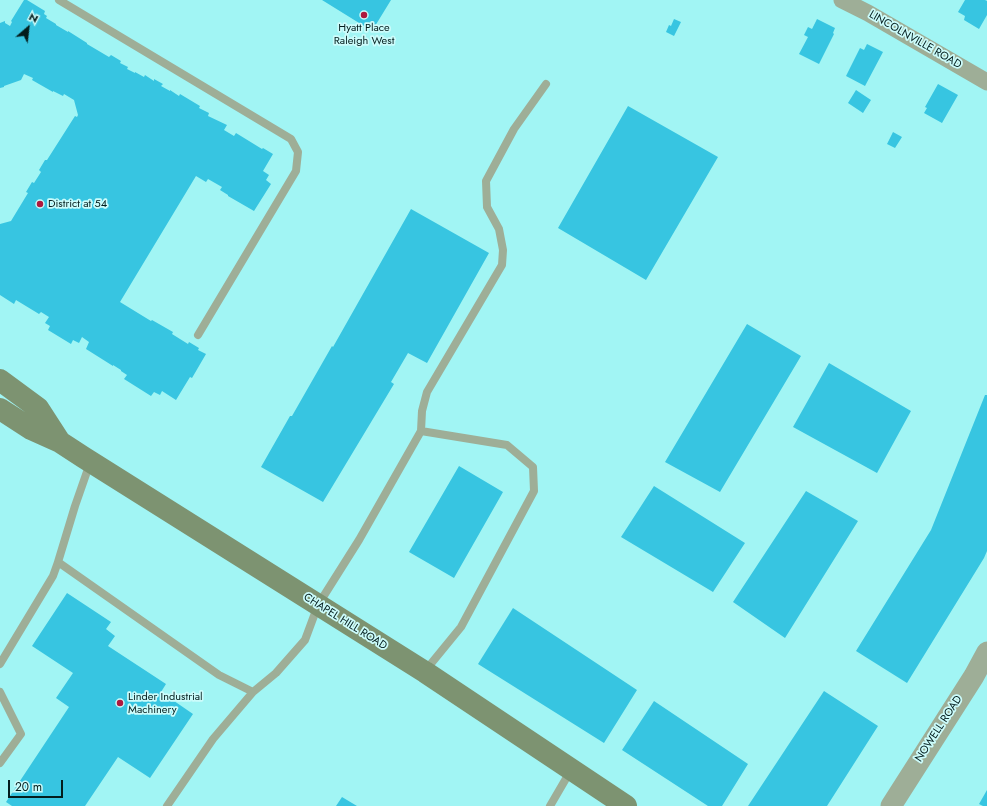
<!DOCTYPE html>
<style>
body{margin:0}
#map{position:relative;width:987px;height:806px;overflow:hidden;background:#a1f5f4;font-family:Jost,sans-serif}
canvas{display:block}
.north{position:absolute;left:8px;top:8px;width:40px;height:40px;-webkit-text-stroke:3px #ccfcfb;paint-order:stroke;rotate:28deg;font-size:11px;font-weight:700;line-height:16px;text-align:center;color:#031d1d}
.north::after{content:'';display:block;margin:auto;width:14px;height:18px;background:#031d1d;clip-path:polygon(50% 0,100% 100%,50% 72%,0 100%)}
.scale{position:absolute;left:8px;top:780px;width:55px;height:18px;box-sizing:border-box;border:2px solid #031d1d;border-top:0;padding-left:5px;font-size:12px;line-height:14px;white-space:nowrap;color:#031d1d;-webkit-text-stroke:3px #ccfcfb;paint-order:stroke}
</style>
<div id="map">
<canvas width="987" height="806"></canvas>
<div class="north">N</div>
<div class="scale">20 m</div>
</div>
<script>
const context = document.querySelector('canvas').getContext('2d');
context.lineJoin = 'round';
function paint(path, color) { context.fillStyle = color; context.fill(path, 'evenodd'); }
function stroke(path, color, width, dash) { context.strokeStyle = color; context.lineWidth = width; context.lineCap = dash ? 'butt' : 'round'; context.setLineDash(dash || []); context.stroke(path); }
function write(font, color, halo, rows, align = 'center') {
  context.font = font + ' Jost,sans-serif'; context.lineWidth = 3.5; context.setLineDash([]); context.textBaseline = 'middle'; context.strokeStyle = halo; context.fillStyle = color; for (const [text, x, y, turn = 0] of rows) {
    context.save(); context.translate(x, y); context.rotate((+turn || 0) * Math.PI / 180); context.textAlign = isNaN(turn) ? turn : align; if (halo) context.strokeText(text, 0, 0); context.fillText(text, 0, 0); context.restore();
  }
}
paint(new Path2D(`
 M 24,0 L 27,0 L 45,11 L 44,14 L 47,16 L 46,18 L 56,24 L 56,25 L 68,32 L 68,31 L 87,43 L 87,44 L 109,57 L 111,55 L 121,61 L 120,63 L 128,67 L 127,69 L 135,73 L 135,72 L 144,77 L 145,75 L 154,81 L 154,79 L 163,84 L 161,86 L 170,91 L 170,90 L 179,96 L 180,94 L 200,106 L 199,108 L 209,113 L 208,116 L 227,125 L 224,130 L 234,136 L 236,133 L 262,149 L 263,148 L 273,154 L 263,171 L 269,175 L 266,180 L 271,184 L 254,211 L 228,196 L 228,195 L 220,190 L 222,187 L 208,179 L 206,182 L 196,176 L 120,302 L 151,321 L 152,320 L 173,332 L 172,334 L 188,344 L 189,342 L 199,348 L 198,350 L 206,354 L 192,378 L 190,377 L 176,400 L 162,391 L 160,395 L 154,392 L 151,396 L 124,379 L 127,375 L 121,371 L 121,370 L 113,365 L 113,366 L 86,349 L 89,342 L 82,337 L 79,343 L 73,340 L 71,344 L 48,330 L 50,326 L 45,323 L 49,317 L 41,312 L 39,314 L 16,300 L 14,304 L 0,295 L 0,224 L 11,221 L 28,193 L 26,192 L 32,182 L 34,183 L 41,172 L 39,170 L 45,160 L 47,160 L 75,116 L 77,117 L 78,115 L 74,100 L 64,94 L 63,96 L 53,91 L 53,92 L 32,80 L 33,78 L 24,74 L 21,80 L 4,86 L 4,87 L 0,88 L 0,23 L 5,21 L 5,23 L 10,26 L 12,22 L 11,21 Z
 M 322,0 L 391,0 L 372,31 Z
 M 965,0 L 985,0 L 987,1 L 987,15 L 979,29 L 964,20 L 965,16 L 958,12 Z
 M 674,19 L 681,22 L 674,36 L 666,32 L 669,25 L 671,26 Z
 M 817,19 L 835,28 L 833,33 L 834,34 L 819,64 L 799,54 L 808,37 L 804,35 L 808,27 L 812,29 Z
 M 867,44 L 883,52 L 865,86 L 846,76 L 860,48 L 864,50 Z
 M 938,84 L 958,95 L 942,123 L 924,113 L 927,108 L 925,107 Z
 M 856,90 L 871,100 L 863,113 L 848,103 Z
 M 628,106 L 718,157 L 646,280 L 558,228 Z
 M 893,132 L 902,137 L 895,148 L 887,144 Z
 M 411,209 L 489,253 L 427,363 L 408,353 L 391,382 L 394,384 L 323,502 L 261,467 L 290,416 L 292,416 L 332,346 L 333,347 Z
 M 747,324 L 801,356 L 720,492 L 665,462 Z
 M 829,363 L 911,411 L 877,473 L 793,427 Z
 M 985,395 L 987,395 L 987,551 L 984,558 L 907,683 L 856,651 L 931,530 Z
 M 459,466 L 503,492 L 454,578 L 409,552 Z
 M 654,486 L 745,543 L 713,592 L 621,537 Z
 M 806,491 L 858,521 L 785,638 L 733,602 Z
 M 67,593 L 111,622 L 106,629 L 115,636 L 108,646 L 166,684 L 161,692 L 193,714 L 150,778 L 118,757 L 85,806 L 12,806 L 6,802 L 69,707 L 56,698 L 73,673 L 32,646 Z
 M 513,608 L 637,690 L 604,743 L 478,664 Z
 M 824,691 L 878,726 L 827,806 L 748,806 Z
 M 654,701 L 748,764 L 722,806 L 708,806 L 622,750 Z
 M 987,790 L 987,806 L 983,806 L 979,804 Z
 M 342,797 L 357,806 L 336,806 Z`), '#37c5e1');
stroke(new Path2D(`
 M 59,0 L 291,139 L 298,152 L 296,171 L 198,335
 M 421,431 L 507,445 L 533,467 L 534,491 L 461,627 L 425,671
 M 90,463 L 75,506 L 58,562 L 219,675 L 253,692 L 276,673 L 305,640 L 318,605 L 359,540 L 421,431 L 422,411 L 427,392 L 502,265 L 503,250 L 499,229 L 487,207 L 486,181 L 514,129 L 546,84
 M 0,664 L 53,576 L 58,562
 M 0,692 L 21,734 L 0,763
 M 167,806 L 213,739 L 253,692
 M 550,806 L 571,770`), '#9eae97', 8);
stroke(new Path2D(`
 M 842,0 L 868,13 L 987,82`), '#9eae97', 17);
stroke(new Path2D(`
 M 891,806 L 974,676 L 987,652`), '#9eae97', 21);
stroke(new Path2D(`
 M 0,380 L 38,408 L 60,442
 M 0,409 L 31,429 L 60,442 L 83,457 L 425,672 L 626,806`), '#7d9371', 22);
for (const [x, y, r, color] of [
 [364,15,4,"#ae193e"],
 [40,204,4,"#ae193e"],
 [120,703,4,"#ae193e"]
]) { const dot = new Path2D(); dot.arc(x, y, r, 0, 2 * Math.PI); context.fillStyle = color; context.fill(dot); stroke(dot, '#ccfcfb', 1.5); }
write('11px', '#031d1d', '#ccfcfb', [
 ["Hyatt Place",364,28,"center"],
 ["Raleigh West",364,41,"center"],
 ["District at 54",48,204],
 ["Linder Industrial",128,697],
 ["Machinery",128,710]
], 'left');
write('11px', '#031d1d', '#ccfcfb', [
 ["LINCOLNVILLE ROAD",915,40,30],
 ["CHAPEL HILL ROAD",345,622,32],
 ["NOWELL ROAD",939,729,-57]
]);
</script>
